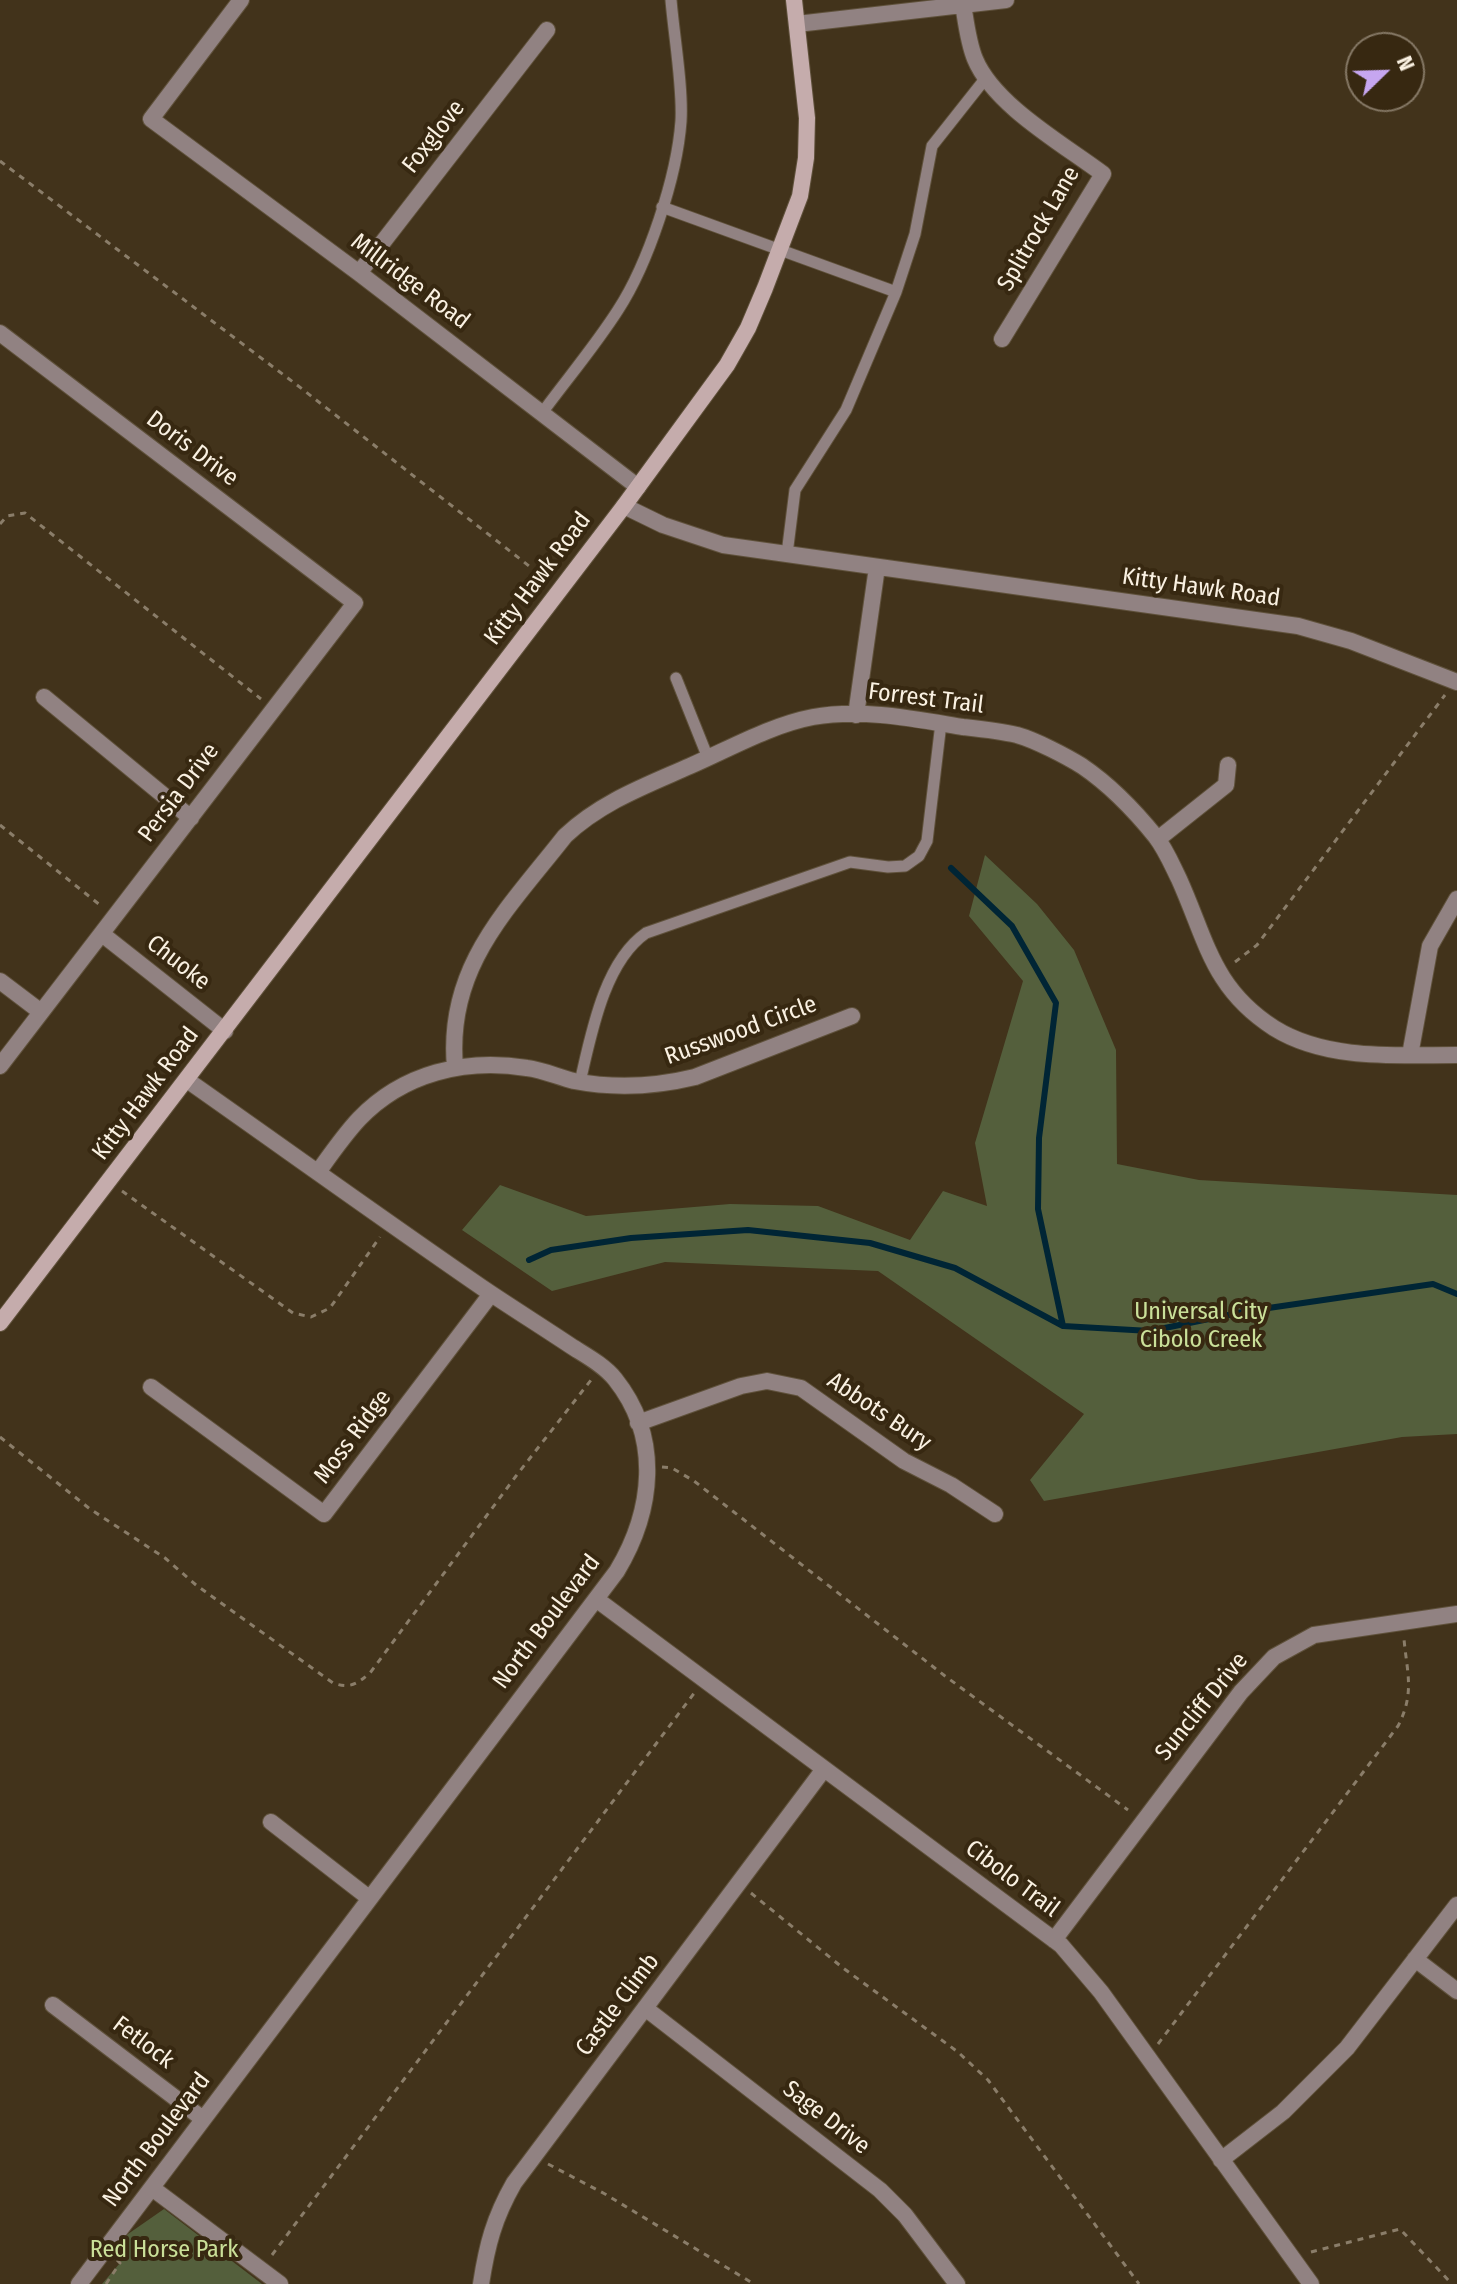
<!DOCTYPE html>
<style>
body{margin:0}
#map{position:relative;width:1457px;height:2284px;overflow:hidden;background:#42331b;font-family:"Fira Sans Condensed",sans-serif}
canvas{display:block}
.north{position:absolute;left:1345px;top:32px;width:80px;height:80px;box-sizing:border-box;background:#372811;border:2px solid #857865;border-radius:50%;rotate:67deg;font-size:22px;font-weight:700;line-height:32px;text-align:center;color:#faf1e2}
.north::after{content:'';display:block;margin:auto;width:28px;height:36px;background:#c6a6f0;clip-path:polygon(50% 0,100% 100%,50% 72%,0 100%)}
</style>
<div id="map">
<canvas width="1457" height="2284"></canvas>
<div class="north">N</div>
</div>
<script>
const context = document.querySelector('canvas').getContext('2d');
context.lineJoin = 'round';
function paint(path, color) { context.fillStyle = color; context.fill(path, 'evenodd'); }
function stroke(path, color, width, dash) { context.strokeStyle = color; context.lineWidth = width; context.lineCap = dash ? 'butt' : 'round'; context.setLineDash(dash || []); context.stroke(path); }
function write(font, color, halo, rows, align = 'center') {
  context.font = font + ' "Fira Sans Condensed",sans-serif'; context.lineWidth = 8; context.setLineDash([]); context.textBaseline = 'middle'; context.strokeStyle = halo; context.fillStyle = color; for (const [text, x, y, turn = 0] of rows) {
    context.save(); context.translate(x, y); context.rotate((+turn || 0) * Math.PI / 180); context.textAlign = isNaN(turn) ? turn : align; if (halo) context.strokeText(text, 0, 0); context.fillText(text, 0, 0); context.restore();
  }
}
paint(new Path2D(`
 M 985,855 L 1037,904 L 1074,950 L 1116,1050 L 1117,1164 L 1199,1180 L 1457,1195 L 1457,1434 L 1402,1437 L 1044,1501 L 1030,1480 L 1084,1414 L 878,1271 L 665,1262 L 552,1291 L 462,1230 L 500,1185 L 586,1216 L 730,1204 L 818,1206 L 910,1240 L 943,1191 L 987,1206 L 975,1143 L 1023,981 L 969,916 Z
 M 164,2209 L 262,2284 L 102,2284 L 120,2263 L 105,2250 Z`), '#545f3c');
stroke(new Path2D(`
 M 951,868 L 1012,926 L 1056,1003 L 1039,1138 L 1038,1209 L 1063,1326
 M 529,1260 L 551,1250 L 631,1238 L 748,1230 L 870,1243 L 955,1268 L 1063,1326 L 1150,1331 L 1248,1311 L 1433,1284 L 1457,1294`), '#002535', 6);
const lane = new Path2D(`
 M 662,207 L 896,292
 M 542,413 C 567,379 595,346 618,310 C 648,264 677,177 681,121 C 683,87 674,36 671,0
 M 787,554 L 795,490 L 846,410 L 896,292 L 915,234 L 932,146 L 985,79
 M 676,678 L 708,758
 M 580,1082 C 591,1035 604,962 646,933 L 850,862 L 888,867 L 905,866 L 919,856 L 927,841 L 941,723`);
const street = new Path2D(`
 M 241,0 L 151,119 L 359,273 L 638,487
 M 963,4 C 966,22 968,42 975,59 C 994,105 1063,144 1103,174 L 1002,339
 M 797,24 L 1006,0
 M 359,273 L 547,30
 M 0,333 L 355,603 L 0,1066
 M 624,506 L 663,525 L 723,545 L 1298,626 L 1351,641 L 1457,682
 M 44,697 L 191,818
 M 856,715 L 877,567
 M 1158,839 L 1226,785 L 1228,765
 M 102,934 L 225,1031
 M 0,981 L 41,1012
 M 1410,1055 L 1430,946 L 1457,899
 M 455,1067 C 446,967 507,910 565,836 C 601,802 645,786 690,766 C 729,749 771,725 813,717 C 862,708 915,719 963,727 C 981,729 1000,731 1017,735 C 1035,740 1066,756 1082,766 C 1110,785 1135,811 1156,837 C 1166,850 1172,865 1179,879 C 1207,941 1212,988 1274,1028 C 1327,1061 1398,1055 1457,1055
 M 318,1172 C 331,1154 344,1135 359,1119 C 403,1073 465,1058 527,1068 C 543,1070 558,1077 574,1081 C 616,1089 654,1087 695,1077 L 852,1016
 M 151,1387 L 324,1514 L 491,1294
 M 638,1423 L 741,1386 L 767,1381 L 801,1388 L 904,1461 L 951,1485 L 995,1514
 M 596,1599 L 1061,1945 L 1101,1992 L 1311,2284
 M 271,1822 L 369,1898
 M 1054,1940 L 1241,1692 L 1274,1657 L 1314,1635 L 1457,1614
 M 1415,1959 L 1457,1991
 M 53,2005 L 203,2119
 M 645,2008 L 880,2190 L 905,2215 L 957,2284
 M 1221,2160 L 1283,2112 L 1347,2048 L 1457,1905
 M 152,2188 L 280,2284
 M 79,2284 L 617,1571 C 653,1511 662,1438 615,1379 C 604,1365 585,1355 571,1346 C 544,1328 517,1311 490,1293 C 388,1223 288,1151 187,1080
 M 481,2284 C 487,2245 494,2218 514,2183 L 824,1769`);
const secondary = new Path2D(`
 M 0,1323 L 624,506 L 727,365 L 748,328 L 765,288 L 800,196 L 806,158 L 807,118 L 794,0`);
stroke(lane, '#5f513b', 13);
stroke(street, '#5f513b', 18);
stroke(secondary, '#5f513b', 18);
stroke(new Path2D(`
 M 0,161 L 297,385 L 547,580
 M 0,524 L 7,516 L 25,513 L 261,699
 M 0,825 L 100,905
 M 1235,962 L 1257,945 L 1445,695
 M 122,1191 L 293,1313 L 311,1317 L 330,1308 L 380,1237
 M 0,1437 L 90,1509 L 165,1558 L 196,1585 L 333,1683 C 350,1689 357,1684 370,1673 L 516,1476 L 591,1380
 M 662,1467 L 672,1468 L 694,1481 L 945,1676 L 1128,1810
 M 751,1893 L 843,1968 L 958,2052 L 988,2080 L 1139,2284
 M 1158,2044 L 1398,1726 C 1415,1693 1407,1673 1404,1639
 M 548,2164 L 605,2194 L 754,2284
 M 1311,2252 L 1400,2229 L 1452,2284
 M 272,2255 L 695,1692
 M 106,2284 L 120,2263 L 117,2260`), '#8a7d69', 3, [6, 6]);
stroke(lane, '#918282', 11);
stroke(street, '#918282', 16);
stroke(secondary, '#c5acac', 16);
write('24px', '#faf1e2', '#372811', [
 ["Foxglove",434,137,-52],
 ["Splitrock Lane",1039,229,-60],
 ["Millridge Road",410,282,37],
 ["Doris Drive",192,449,37],
 ["Kitty Hawk Road",538,579,-53],
 ["Kitty Hawk Road",1201,588,8],
 ["Forrest Trail",926,699,7],
 ["Persia Drive",179,793,-53],
 ["Chuoke",178,963,38],
 ["Russwood Circle",741,1031,-20],
 ["Kitty Hawk Road",146,1094,-53],
 ["Abbots Bury",879,1412,34],
 ["Moss Ridge",353,1437,-53],
 ["North Boulevard",547,1622,-53],
 ["Suncliff Drive",1202,1707,-51],
 ["Cibolo Trail",1012,1879,37],
 ["Castle Climb",618,2005,-53],
 ["Fetlock",143,2043,37],
 ["Sage Drive",826,2118,38],
 ["North Boulevard",157,2140,-53]
]);
write('24px', '#cae099', '#372811', [
 ["Universal City",1201,1312],
 ["Cibolo Creek",1201,1340],
 ["Red Horse Park",164,2250]
]);
</script>
